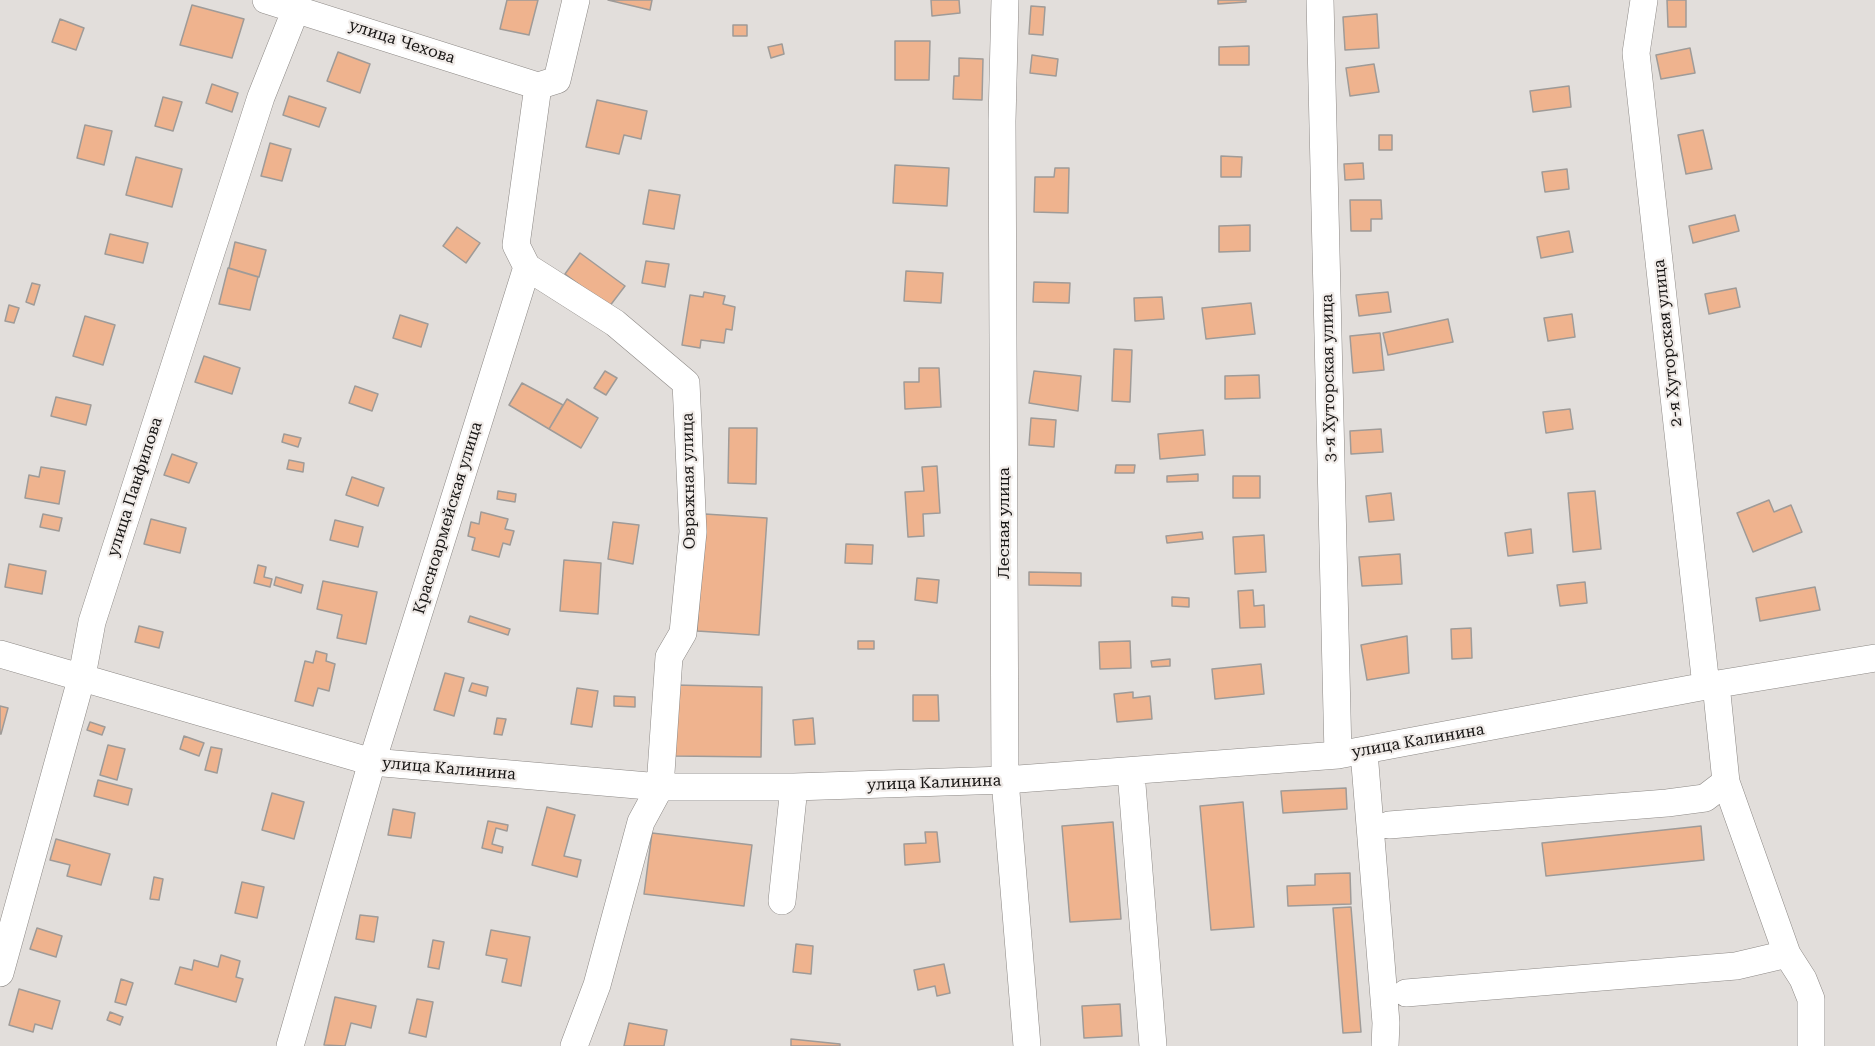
<!DOCTYPE html>
<meta charset="utf-8">
<style>
body{margin:0}
canvas{display:block;background:#e2dedb}
</style>
<canvas width="1875" height="1046"></canvas>
<script>
const context = document.querySelector('canvas').getContext('2d');
context.lineJoin = 'round';
function paint(path, color) { context.fillStyle = color; context.fill(path, 'evenodd'); }
function stroke(path, color, width, dash) { context.strokeStyle = color; context.lineWidth = width; context.lineCap = dash ? 'butt' : 'round'; context.setLineDash(dash || []); context.stroke(path); }
function write(font, color, halo, rows, align = 'center') {
  context.font = font + ' "Roboto Serif",serif'; context.lineWidth = 4.5; context.setLineDash([]); context.textBaseline = 'middle'; context.strokeStyle = halo; context.fillStyle = color; for (const [text, x, y, turn = 0] of rows) {
    context.save(); context.translate(x, y); context.rotate((+turn || 0) * Math.PI / 180); context.textAlign = isNaN(turn) ? turn : align; if (halo) context.strokeText(text, 0, 0); context.fillText(text, 0, 0); context.restore();
  }
}
const building = new Path2D(`
 M 507,0 L 538,0 L 529,35 L 500,29 Z
 M 608,0 L 652,0 L 650,10 Z
 M 931,0 L 959,0 L 960,13 L 932,16 Z
 M 1218,0 L 1246,0 L 1246,2 L 1218,4 Z
 M 1667,0 L 1686,0 L 1686,27 L 1668,27 Z
 M 192,5 L 244,19 L 232,58 L 180,45 Z
 M 1031,6 L 1045,7 L 1043,35 L 1029,34 Z
 M 1377,14 L 1379,48 L 1345,50 L 1343,17 Z
 M 60,19 L 84,28 L 76,50 L 52,42 Z
 M 733,25 L 747,25 L 747,36 L 733,36 Z
 M 895,41 L 930,41 L 929,80 L 895,80 Z
 M 782,44 L 784,54 L 771,58 L 768,47 Z
 M 1249,46 L 1249,65 L 1219,65 L 1219,47 Z
 M 1690,48 L 1695,73 L 1661,79 L 1656,55 Z
 M 338,52 L 370,64 L 360,93 L 327,81 Z
 M 1032,55 L 1058,59 L 1056,76 L 1030,73 Z
 M 959,58 L 983,59 L 982,100 L 953,99 L 954,76 L 959,76 Z
 M 1374,64 L 1379,92 L 1350,96 L 1346,68 Z
 M 212,84 L 238,93 L 232,112 L 206,103 Z
 M 1569,86 L 1571,107 L 1533,112 L 1530,91 Z
 M 289,96 L 326,108 L 319,127 L 283,115 Z
 M 163,97 L 182,102 L 173,131 L 155,126 Z
 M 597,100 L 647,111 L 641,139 L 624,135 L 619,154 L 586,147 Z
 M 85,125 L 112,131 L 104,165 L 77,158 Z
 M 1703,130 L 1712,169 L 1686,174 L 1678,135 Z
 M 1379,135 L 1392,135 L 1392,150 L 1379,150 Z
 M 270,143 L 291,149 L 282,181 L 261,176 Z
 M 1221,156 L 1242,157 L 1241,177 L 1221,177 Z
 M 136,157 L 182,169 L 172,207 L 126,195 Z
 M 1363,163 L 1364,179 L 1345,180 L 1344,164 Z
 M 895,165 L 949,168 L 947,206 L 893,203 Z
 M 1055,168 L 1069,168 L 1068,213 L 1034,212 L 1035,177 L 1054,177 Z
 M 1567,169 L 1569,189 L 1545,192 L 1542,172 Z
 M 649,190 L 680,195 L 674,229 L 643,224 Z
 M 1350,200 L 1381,200 L 1382,219 L 1371,219 L 1371,231 L 1351,231 Z
 M 1735,215 L 1739,231 L 1693,243 L 1689,226 Z
 M 1250,225 L 1250,251 L 1219,252 L 1219,226 Z
 M 457,227 L 480,243 L 466,263 L 443,246 Z
 M 1569,231 L 1573,252 L 1541,258 L 1537,237 Z
 M 110,234 L 148,243 L 143,263 L 105,254 Z
 M 235,242 L 266,250 L 259,277 L 229,268 Z
 M 580,253 L 625,286 L 609,307 L 565,274 Z
 M 646,261 L 669,264 L 665,287 L 642,283 Z
 M 228,268 L 258,277 L 250,310 L 219,304 Z
 M 906,271 L 943,273 L 941,303 L 904,301 Z
 M 1034,282 L 1070,283 L 1069,303 L 1033,302 Z
 M 32,283 L 40,285 L 34,305 L 26,302 Z
 M 1736,288 L 1740,307 L 1709,314 L 1705,294 Z
 M 704,292 L 725,296 L 723,304 L 735,307 L 732,330 L 726,329 L 724,343 L 701,340 L 700,348 L 682,345 L 690,295 L 703,297 Z
 M 1388,292 L 1391,312 L 1359,316 L 1356,295 Z
 M 1162,297 L 1164,319 L 1135,321 L 1134,298 Z
 M 1251,303 L 1255,334 L 1206,339 L 1202,308 Z
 M 9,305 L 19,308 L 14,323 L 5,321 Z
 M 1572,314 L 1575,337 L 1548,341 L 1544,318 Z
 M 400,315 L 428,324 L 421,347 L 393,338 Z
 M 85,316 L 115,325 L 103,365 L 73,356 Z
 M 1448,319 L 1453,342 L 1388,355 L 1383,333 Z
 M 1380,333 L 1384,370 L 1353,373 L 1350,336 Z
 M 1114,349 L 1132,350 L 1130,402 L 1112,401 Z
 M 204,356 L 240,368 L 232,394 L 195,382 Z
 M 919,368 L 939,368 L 941,407 L 905,409 L 904,382 L 919,382 Z
 M 605,371 L 617,378 L 606,395 L 594,388 Z
 M 1034,371 L 1081,376 L 1078,411 L 1029,403 Z
 M 1259,375 L 1260,398 L 1225,399 L 1225,376 Z
 M 522,383 L 563,405 L 549,429 L 509,405 Z
 M 355,386 L 378,394 L 372,411 L 349,403 Z
 M 56,397 L 91,405 L 86,425 L 51,416 Z
 M 567,399 L 598,418 L 581,448 L 549,429 Z
 M 1570,409 L 1573,429 L 1546,433 L 1543,412 Z
 M 1031,418 L 1056,420 L 1054,447 L 1029,445 Z
 M 729,428 L 757,428 L 756,484 L 728,483 Z
 M 1381,429 L 1383,452 L 1351,454 L 1350,431 Z
 M 1203,430 L 1205,455 L 1160,459 L 1158,434 Z
 M 284,434 L 301,438 L 298,447 L 282,442 Z
 M 172,454 L 197,463 L 189,483 L 164,475 Z
 M 289,460 L 304,463 L 303,472 L 287,469 Z
 M 1116,465 L 1135,465 L 1134,473 L 1115,473 Z
 M 937,466 L 940,513 L 923,514 L 924,536 L 908,537 L 905,492 L 924,491 L 922,467 Z
 M 41,467 L 65,471 L 59,504 L 25,498 L 29,475 L 39,477 Z
 M 1198,474 L 1198,481 L 1167,482 L 1167,476 Z
 M 1233,476 L 1260,476 L 1260,498 L 1233,498 Z
 M 352,477 L 384,488 L 378,506 L 346,495 Z
 M 498,491 L 516,494 L 515,502 L 497,499 Z
 M 1595,491 L 1601,549 L 1573,552 L 1568,493 Z
 M 1391,493 L 1394,520 L 1369,522 L 1366,496 Z
 M 1769,500 L 1774,512 L 1791,505 L 1802,532 L 1753,552 L 1737,513 Z
 M 481,512 L 508,519 L 505,529 L 514,531 L 510,545 L 503,543 L 499,557 L 472,550 L 475,538 L 468,536 L 471,522 L 479,524 Z
 M 43,514 L 62,518 L 59,531 L 40,527 Z
 M 705,514 L 767,518 L 759,635 L 697,631 Z
 M 151,519 L 186,528 L 180,553 L 144,544 Z
 M 335,520 L 363,527 L 358,547 L 330,540 Z
 M 613,522 L 639,525 L 633,564 L 608,559 Z
 M 1531,529 L 1533,553 L 1508,556 L 1505,533 Z
 M 1202,532 L 1203,539 L 1167,543 L 1166,536 Z
 M 1264,535 L 1266,572 L 1235,574 L 1233,537 Z
 M 846,544 L 873,545 L 872,564 L 845,563 Z
 M 1400,554 L 1402,584 L 1362,586 L 1359,557 Z
 M 564,560 L 601,563 L 598,614 L 560,611 Z
 M 9,564 L 46,571 L 42,594 L 5,587 Z
 M 258,565 L 266,567 L 264,577 L 272,579 L 270,587 L 254,583 Z
 M 1029,572 L 1081,573 L 1081,586 L 1029,585 Z
 M 276,577 L 303,585 L 301,593 L 274,585 Z
 M 917,578 L 939,580 L 937,603 L 915,600 Z
 M 323,581 L 377,592 L 366,644 L 337,638 L 342,615 L 317,609 Z
 M 1585,582 L 1587,603 L 1560,606 L 1557,585 Z
 M 1815,587 L 1820,610 L 1760,621 L 1756,598 Z
 M 1253,590 L 1254,606 L 1264,605 L 1265,627 L 1240,628 L 1238,591 Z
 M 1172,597 L 1189,598 L 1189,607 L 1172,606 Z
 M 470,616 L 510,629 L 508,635 L 468,622 Z
 M 139,626 L 163,632 L 159,648 L 135,642 Z
 M 1471,628 L 1472,658 L 1452,659 L 1451,629 Z
 M 1407,636 L 1409,673 L 1367,680 L 1361,645 Z
 M 858,641 L 874,641 L 874,649 L 858,649 Z
 M 1130,641 L 1131,668 L 1100,669 L 1099,642 Z
 M 316,651 L 327,654 L 326,661 L 335,664 L 329,691 L 318,688 L 313,706 L 295,701 L 305,661 L 313,663 Z
 M 1170,659 L 1170,666 L 1152,667 L 1151,661 Z
 M 1261,664 L 1264,694 L 1215,699 L 1212,669 Z
 M 445,673 L 464,678 L 454,716 L 434,710 Z
 M 472,683 L 488,687 L 486,696 L 469,691 Z
 M 675,685 L 762,687 L 761,757 L 674,756 Z
 M 577,688 L 598,691 L 592,727 L 571,724 Z
 M 1133,692 L 1133,698 L 1150,696 L 1152,719 L 1117,722 L 1114,694 Z
 M 913,695 L 938,695 L 939,721 L 913,721 Z
 M 614,696 L 635,697 L 635,707 L 614,706 Z
 M 0,706 L 8,708 L 1,734 L 0,734 Z
 M 497,718 L 506,719 L 502,735 L 494,734 Z
 M 813,718 L 815,744 L 795,745 L 793,720 Z
 M 90,722 L 105,727 L 102,735 L 87,730 Z
 M 184,736 L 204,743 L 199,756 L 180,749 Z
 M 108,745 L 125,749 L 117,780 L 100,775 Z
 M 211,747 L 222,749 L 217,773 L 205,770 Z
 M 98,780 L 132,789 L 128,805 L 94,796 Z
 M 1346,788 L 1347,809 L 1283,813 L 1281,791 Z
 M 272,793 L 304,802 L 294,839 L 262,830 Z
 M 1243,802 L 1254,927 L 1211,930 L 1200,806 Z
 M 547,807 L 575,815 L 564,856 L 581,860 L 577,877 L 532,865 Z
 M 393,809 L 415,813 L 411,838 L 388,835 Z
 M 488,821 L 508,825 L 507,831 L 496,828 L 492,844 L 503,847 L 502,853 L 482,848 Z
 M 1113,822 L 1121,919 L 1070,922 L 1062,826 Z
 M 1701,826 L 1704,860 L 1546,876 L 1542,843 Z
 M 925,832 L 937,832 L 940,862 L 905,865 L 904,844 L 926,843 Z
 M 652,833 L 752,845 L 744,906 L 644,894 Z
 M 56,839 L 110,854 L 101,885 L 67,876 L 70,865 L 50,860 Z
 M 1350,873 L 1351,904 L 1288,906 L 1287,886 L 1315,885 L 1315,874 Z
 M 154,877 L 163,879 L 159,900 L 150,899 Z
 M 242,882 L 264,887 L 257,918 L 235,913 Z
 M 1351,907 L 1361,1032 L 1343,1033 L 1333,908 Z
 M 360,915 L 378,917 L 374,942 L 356,939 Z
 M 37,928 L 62,936 L 56,957 L 30,949 Z
 M 491,930 L 530,937 L 521,986 L 502,982 L 507,959 L 486,955 Z
 M 433,940 L 444,942 L 439,969 L 428,967 Z
 M 796,944 L 813,946 L 811,974 L 793,972 Z
 M 221,955 L 240,961 L 236,977 L 243,979 L 236,1002 L 175,984 L 180,967 L 192,970 L 194,960 L 218,967 Z
 M 944,964 L 950,993 L 937,996 L 935,986 L 918,990 L 914,970 Z
 M 121,979 L 133,983 L 126,1005 L 115,1002 Z
 M 19,989 L 60,1001 L 52,1029 L 35,1024 L 33,1032 L 9,1025 Z
 M 335,997 L 376,1006 L 371,1028 L 351,1023 L 345,1046 L 324,1045 Z
 M 417,999 L 433,1002 L 426,1037 L 409,1033 Z
 M 1120,1004 L 1122,1036 L 1084,1038 L 1082,1006 Z
 M 110,1012 L 123,1017 L 120,1025 L 107,1020 Z
 M 629,1023 L 667,1030 L 664,1046 L 624,1046 Z
 M 791,1039 L 840,1044 L 840,1046 L 791,1046 Z`);
paint(building, '#efb38e');
stroke(building, '#9f9b98', 1.5);
const minor = new Path2D(`
 M 266,0 L 538,86
 M 1005,0 L 1002,121 L 1005,780 L 1027,1046
 M 1320,0 L 1338,755
 M 1644,0 L 1636,53 L 1706,686
 M 527,267 L 615,323 L 686,383 L 693,532 L 683,633 L 669,657 L 660,787 L 641,822 L 597,985 L 574,1046
 M 0,654 L 372,762 L 660,787 L 794,787 L 1005,780 L 1338,755 L 1706,686 L 1875,658
 M 1716,684 L 1726,782 L 1787,954 L 1803,979 L 1811,999 L 1811,1046
 M 1364,752 L 1386,1023 L 1385,1046
 M 1131,772 L 1153,1046
 M 1389,825 L 1667,803 L 1705,798 L 1726,782
 M 782,901 L 794,787
 M 0,973 L 82,676 L 92,622 L 261,97 L 296,9
 M 1406,993 L 1736,966 L 1787,954
 M 290,1046 L 372,762 L 527,267 L 516,245 L 538,86 L 557,80 L 576,0`);
stroke(minor, '#8d8986', 28);
stroke(minor, '#fff', 27);
write('16px', '#181615', '#f0ebe8', [
 ["улица Чехова",402,42,18],
 ["2-я Хуторская улица",1668,343,-96],
 ["3-я Хуторская улица",1329,378,-91],
 ["Овражная улица",689,481,-91],
 ["улица Панфилова",135,487,-72],
 ["Красноармейская улица",448,518,-73],
 ["Лесная улица",1004,523,-90],
 ["улица Калинина",1418,741,-10],
 ["улица Калинина",449,769,5],
 ["улица Калинина",934,783,-2]
]);
</script>
